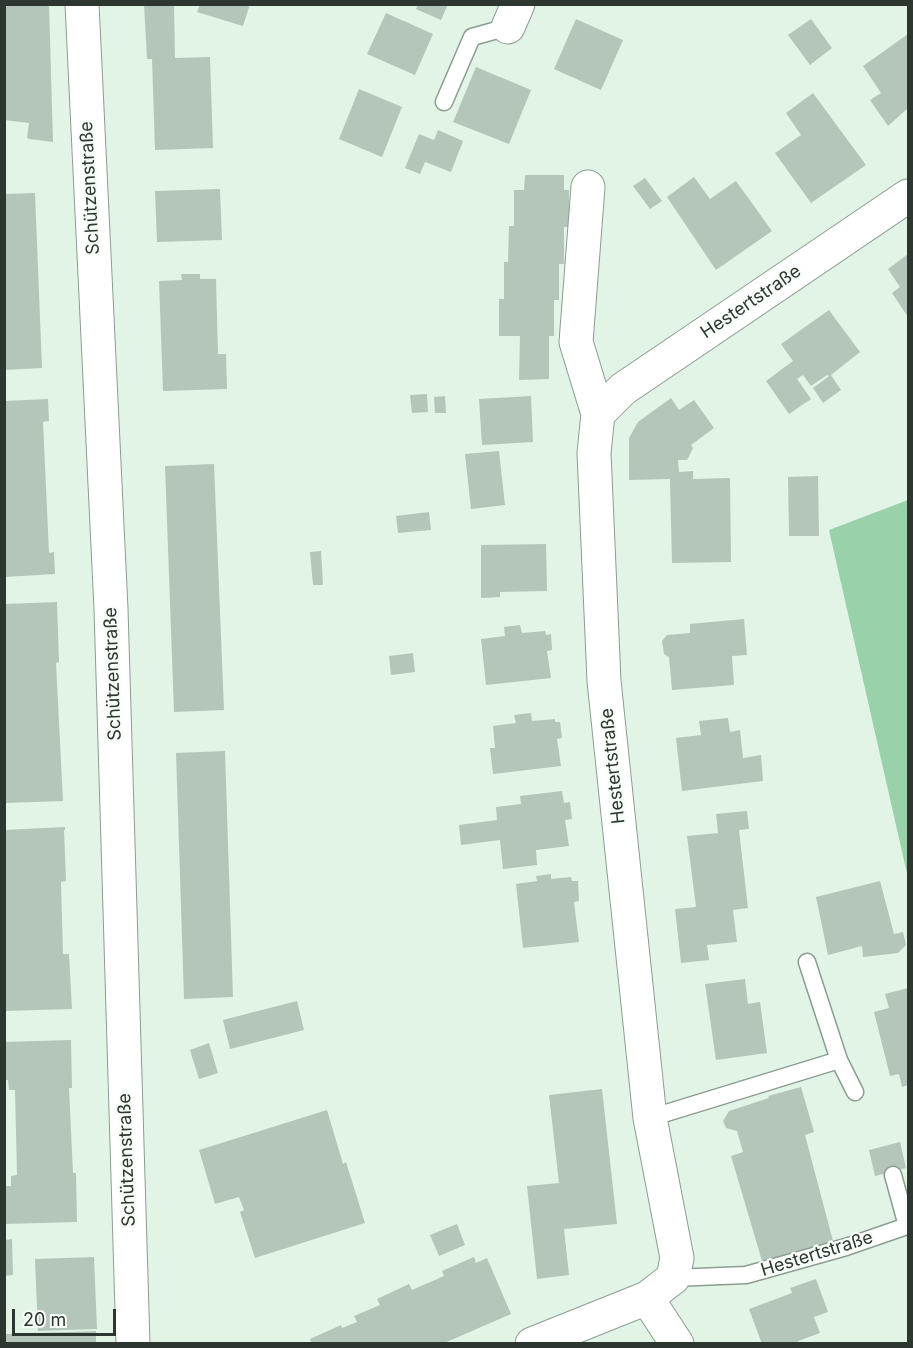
<!DOCTYPE html>
<meta charset="utf-8">
<style>
body{margin:0}
#map{position:relative;width:913px;height:1348px;overflow:hidden;background:#e1f4e6;font-family:Inter,sans-serif}
canvas{display:block}
.frame{position:absolute;inset:0;border:6px solid #2e3630;pointer-events:none}
.scale{position:absolute;left:12px;top:1309px;width:104px;height:27px;box-sizing:border-box;border:3px solid #2e3630;border-top:0;padding-left:8px;font-size:18px;line-height:21px;white-space:nowrap;color:#2e3630;-webkit-text-stroke:4px #f7fef8;paint-order:stroke}
</style>
<div id="map">
<canvas width="913" height="1348"></canvas>
<div class="frame"></div>
<div class="scale">20 m</div>
</div>
<script>
const context = document.querySelector('canvas').getContext('2d');
context.lineJoin = 'round';
function paint(path, color) { context.fillStyle = color; context.fill(path, 'evenodd'); }
function stroke(path, color, width, dash) { context.strokeStyle = color; context.lineWidth = width; context.lineCap = dash ? 'butt' : 'round'; context.setLineDash(dash || []); context.stroke(path); }
function write(font, color, halo, rows, align = 'center') {
  context.font = font + ' Inter,sans-serif'; context.lineWidth = 4.5; context.setLineDash([]); context.textBaseline = 'middle'; context.strokeStyle = halo; context.fillStyle = color; for (const [text, x, y, turn = 0] of rows) {
    context.save(); context.translate(x, y); context.rotate((+turn || 0) * Math.PI / 180); context.textAlign = isNaN(turn) ? turn : align; if (halo) context.strokeText(text, 0, 0); context.fillText(text, 0, 0); context.restore();
  }
}
paint(new Path2D(`
 M 908,500 L 908,878 L 829,530 Z`), '#99d1aa');
paint(new Path2D(`
 M 4,4 L 49,4 L 53,142 L 29,139 L 27,138 L 29,123 L 4,120 Z
 M 144,4 L 174,4 L 175,58 L 210,57 L 213,148 L 155,150 L 152,59 L 147,59 Z
 M 200,4 L 250,4 L 243,26 L 197,12 Z
 M 418,4 L 448,4 L 441,20 L 416,9 Z
 M 386,13 L 433,34 L 415,75 L 367,54 Z
 M 576,19 L 623,40 L 601,90 L 554,69 Z
 M 811,19 L 832,48 L 810,65 L 788,35 Z
 M 908,34 L 908,108 L 888,126 L 870,100 L 881,93 L 863,66 Z
 M 476,67 L 531,90 L 509,144 L 453,122 Z
 M 359,89 L 402,107 L 382,157 L 339,139 Z
 M 813,93 L 866,165 L 811,203 L 775,153 L 801,135 L 786,113 Z
 M 438,130 L 463,141 L 451,172 L 425,162 L 420,174 L 405,168 L 419,134 L 434,140 Z
 M 525,175 L 564,175 L 564,190 L 569,190 L 569,227 L 564,227 L 564,264 L 559,264 L 559,300 L 554,300 L 554,336 L 549,336 L 549,379 L 519,380 L 520,336 L 499,336 L 499,299 L 504,299 L 504,262 L 508,262 L 509,226 L 514,226 L 514,190 L 524,190 Z
 M 694,177 L 710,199 L 736,181 L 772,231 L 716,270 L 667,197 Z
 M 645,178 L 662,201 L 650,209 L 633,186 Z
 M 220,189 L 222,240 L 157,242 L 155,191 Z
 M 35,193 L 42,368 L 4,370 L 4,194 Z
 M 908,254 L 908,317 L 892,293 L 900,287 L 888,269 Z
 M 181,274 L 200,274 L 200,279 L 216,279 L 218,354 L 226,354 L 227,389 L 163,391 L 159,281 L 182,280 Z
 M 829,310 L 860,352 L 831,375 L 841,390 L 823,403 L 813,388 L 829,376 L 827,375 L 811,386 L 803,375 L 797,379 L 811,399 L 789,414 L 766,381 L 793,361 L 781,344 Z
 M 427,394 L 428,412 L 412,413 L 410,395 Z
 M 445,396 L 446,413 L 435,413 L 434,397 Z
 M 531,396 L 533,442 L 482,445 L 479,399 Z
 M 671,398 L 679,410 L 694,400 L 714,428 L 691,445 L 693,448 L 687,460 L 678,460 L 679,472 L 693,471 L 693,479 L 730,478 L 731,562 L 672,563 L 670,479 L 629,480 L 629,438 L 638,422 Z
 M 48,399 L 49,421 L 43,422 L 49,553 L 54,552 L 55,574 L 4,577 L 4,401 Z
 M 499,451 L 505,505 L 471,509 L 465,454 Z
 M 214,464 L 224,710 L 174,712 L 165,466 Z
 M 818,476 L 819,536 L 789,536 L 788,477 Z
 M 429,512 L 431,530 L 398,533 L 396,516 Z
 M 546,544 L 547,591 L 500,592 L 500,597 L 481,598 L 481,545 Z
 M 321,551 L 323,585 L 313,585 L 310,552 Z
 M 57,602 L 59,662 L 56,663 L 63,801 L 4,803 L 4,604 Z
 M 744,619 L 747,655 L 732,656 L 734,685 L 672,690 L 669,657 L 664,654 L 662,641 L 667,635 L 690,633 L 690,624 Z
 M 520,625 L 522,633 L 545,631 L 546,635 L 551,634 L 552,650 L 547,651 L 551,678 L 486,685 L 481,639 L 505,636 L 504,627 Z
 M 413,653 L 415,672 L 391,675 L 389,656 Z
 M 531,713 L 532,721 L 555,719 L 555,722 L 560,722 L 562,738 L 557,739 L 561,766 L 493,774 L 490,748 L 495,748 L 493,726 L 516,723 L 514,715 Z
 M 728,718 L 730,732 L 740,730 L 743,758 L 761,755 L 763,781 L 682,791 L 676,738 L 701,735 L 699,721 Z
 M 225,751 L 233,997 L 184,999 L 176,753 Z
 M 562,791 L 564,803 L 570,802 L 572,819 L 565,820 L 569,846 L 536,850 L 537,865 L 503,869 L 500,840 L 461,845 L 459,825 L 497,820 L 496,807 L 521,804 L 520,796 Z
 M 747,811 L 749,829 L 739,830 L 748,908 L 733,910 L 737,942 L 707,945 L 709,960 L 681,963 L 675,909 L 696,907 L 687,836 L 718,833 L 716,814 Z
 M 65,827 L 65,830 L 64,830 L 66,881 L 61,882 L 63,954 L 69,954 L 72,1009 L 4,1011 L 4,830 Z
 M 551,874 L 551,879 L 571,877 L 572,881 L 578,881 L 579,901 L 574,902 L 579,942 L 523,948 L 516,884 L 537,881 L 536,876 Z
 M 880,881 L 894,934 L 903,932 L 906,945 L 898,953 L 863,957 L 862,946 L 828,955 L 816,897 Z
 M 745,979 L 748,1004 L 760,1002 L 767,1053 L 716,1060 L 705,984 Z
 M 908,988 L 908,1085 L 902,1087 L 899,1074 L 890,1076 L 874,1012 L 889,1008 L 885,994 Z
 M 297,1001 L 304,1030 L 230,1049 L 223,1020 Z
 M 71,1040 L 72,1088 L 69,1088 L 73,1173 L 76,1173 L 77,1222 L 4,1224 L 4,1186 L 11,1186 L 11,1176 L 17,1175 L 15,1090 L 9,1090 L 8,1080 L 4,1080 L 4,1042 Z
 M 209,1043 L 218,1073 L 199,1079 L 190,1050 Z
 M 801,1087 L 814,1132 L 805,1135 L 833,1241 L 762,1261 L 731,1156 L 743,1152 L 737,1131 L 726,1128 L 723,1121 L 729,1111 L 769,1098 L 768,1096 Z
 M 602,1089 L 617,1224 L 564,1229 L 569,1275 L 537,1279 L 527,1186 L 559,1183 L 549,1095 Z
 M 327,1110 L 343,1164 L 346,1162 L 365,1223 L 255,1258 L 240,1212 L 244,1210 L 239,1197 L 215,1204 L 199,1150 Z
 M 900,1142 L 906,1168 L 875,1176 L 869,1150 Z
 M 457,1224 L 465,1245 L 439,1256 L 430,1235 Z
 M 12,1239 L 13,1275 L 4,1276 L 4,1240 Z
 M 94,1257 L 97,1329 L 38,1331 L 35,1259 Z
 M 474,1257 L 476,1263 L 487,1258 L 511,1314 L 442,1344 L 307,1343 L 311,1342 L 310,1339 L 341,1325 L 342,1328 L 357,1322 L 354,1316 L 380,1305 L 377,1299 L 409,1284 L 412,1290 L 444,1276 L 442,1271 Z
 M 816,1279 L 828,1312 L 814,1317 L 820,1333 L 798,1341 L 799,1344 L 762,1344 L 749,1309 L 792,1293 L 790,1288 Z
 M 96,1331 L 96,1344 L 4,1344 L 4,1334 Z`), '#b4c6b9');
const service = new Path2D(`
 M 444,102 L 472,37 L 508,27
 M 807,962 L 839,1060 L 855,1092
 M 650,1118 L 839,1060
 M 673,1278 L 746,1275 L 846,1247 L 907,1226 L 893,1175`);
const minor = new Path2D(`
 M 82,4 L 111,609 L 133,1344
 M 508,27 L 518,4
 M 588,187 L 576,342 L 598,414
 M 647,1298 L 677,1344
 M 532,1344 L 647,1298 L 673,1278 L 677,1258 L 650,1118 L 604,681 L 594,453 L 598,414 L 623,389 L 908,196`);
stroke(service, '#8b9d90', 19);
stroke(minor, '#8b9d90', 35);
stroke(service, '#fff', 16);
stroke(minor, '#fff', 33);
write('18px', '#2e3630', '#f7fef8', [
 ["Schützenstraße",90,188,-93],
 ["Hestertstraße",751,302,-34],
 ["Schützenstraße",113,674,-92],
 ["Hestertstraße",613,766,-96],
 ["Schützenstraße",127,1160,-92],
 ["Hestertstraße",817,1254,-17]
]);
</script>
